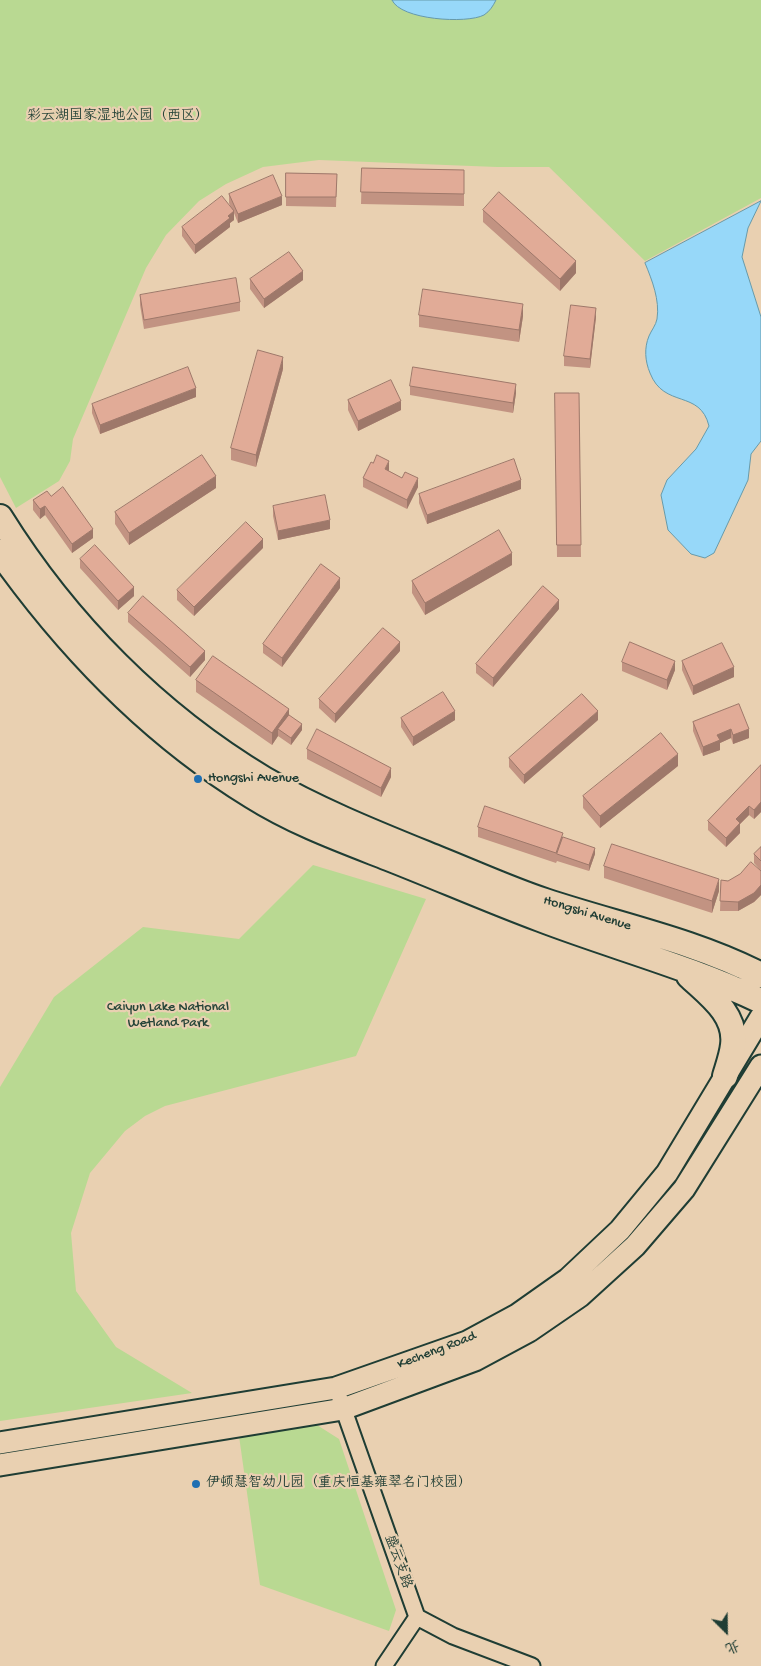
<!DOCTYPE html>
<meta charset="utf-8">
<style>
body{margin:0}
#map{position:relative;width:761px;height:1666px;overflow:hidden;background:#e9d0b1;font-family:"Gochi Hand","LXGW WenKai TC",sans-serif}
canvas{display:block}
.north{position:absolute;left:701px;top:1606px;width:50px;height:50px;-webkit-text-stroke:4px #e9d0b1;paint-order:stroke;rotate:157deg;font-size:14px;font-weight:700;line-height:20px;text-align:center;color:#1f3d34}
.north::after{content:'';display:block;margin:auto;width:18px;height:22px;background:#1f3d34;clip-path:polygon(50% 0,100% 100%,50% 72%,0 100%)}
</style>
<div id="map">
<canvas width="761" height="1666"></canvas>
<div class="north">北</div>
</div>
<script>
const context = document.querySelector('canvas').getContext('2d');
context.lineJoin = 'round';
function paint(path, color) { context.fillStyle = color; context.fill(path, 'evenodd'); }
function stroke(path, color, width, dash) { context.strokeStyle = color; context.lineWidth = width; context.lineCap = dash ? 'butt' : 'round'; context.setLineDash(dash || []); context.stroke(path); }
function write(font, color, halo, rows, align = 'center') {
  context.font = font + ' "Gochi Hand","LXGW WenKai TC",sans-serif'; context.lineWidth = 4.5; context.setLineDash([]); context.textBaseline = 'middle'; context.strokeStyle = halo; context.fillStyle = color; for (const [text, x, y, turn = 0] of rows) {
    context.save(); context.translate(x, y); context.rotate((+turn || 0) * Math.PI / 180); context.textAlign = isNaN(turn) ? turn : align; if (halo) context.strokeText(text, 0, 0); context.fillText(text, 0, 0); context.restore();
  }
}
paint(new Path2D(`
 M 0,0 L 761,0 L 761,198 L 645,261 L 549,167 L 497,167 L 319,160 L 263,167 L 226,184 L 199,201 L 166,235 L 146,268 L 73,439 L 70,461 L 59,481 L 16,508 L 0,477 Z
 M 313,865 L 426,899 L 356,1056 L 165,1106 L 145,1116 L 125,1131 L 90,1173 L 71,1233 L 76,1291 L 116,1347 L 192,1393 L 0,1421 L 0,1087 L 54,997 L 143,927 L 239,939 Z
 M 317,1425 L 339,1439 L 396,1610 L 389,1631 L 260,1585 L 239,1436 Z`), '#b9d992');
const water = new Path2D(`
 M 392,0 L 496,0 C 493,6 490,11 484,15 C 467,24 400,20 392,0 Z
 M 761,201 L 748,228 L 742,257 L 761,317 L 761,441 L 751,454 L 748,480 L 714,553 L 705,558 L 691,554 L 668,530 L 661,495 L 667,480 L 696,449 L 709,426 C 700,389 664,409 650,373 C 645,361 644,348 649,336 C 651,331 656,325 657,319 C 660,300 652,280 645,263 Z`);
paint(water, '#97d8f9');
stroke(water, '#679aaa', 1);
const street = new Path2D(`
 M 340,1399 L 417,1617 L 453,1636 L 532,1666
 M 384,1666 L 417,1617`);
const secondary = new Path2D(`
 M 0,1443 L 336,1388 L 467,1342 L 517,1315 L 568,1279 L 620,1230 L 667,1173 L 761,1017
 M 0,1465 L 343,1409 L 475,1360 L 529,1331 L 580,1296 L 635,1246 L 684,1189 L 761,1066`);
const primary = new Path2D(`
 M 0,517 C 66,623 157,715 264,779 C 319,811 380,835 439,859 C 474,873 509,889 545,901 C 617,925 693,940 761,975
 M 0,552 C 69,649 151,734 252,796 C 295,823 342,840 388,858 C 439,878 489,900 540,919 C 613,947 690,967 761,1001
 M 689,976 C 708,994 737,1014 733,1045 C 732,1055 728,1066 725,1076`);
stroke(street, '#1f3d34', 19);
stroke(secondary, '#1f3d34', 25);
stroke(primary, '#1f3d34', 28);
stroke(street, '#e9d0b1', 15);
stroke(secondary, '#e9d0b1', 21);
stroke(primary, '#e9d0b1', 24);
paint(new Path2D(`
 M 362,168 L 464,170 L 464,206 L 361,204 Z
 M 286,173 L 337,174 L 336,207 L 286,206 Z
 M 229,194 L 282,205 L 238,223 L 234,213 L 234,220 L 230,223 L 230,227 L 195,254 L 182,236 L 182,227 L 232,210 L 229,203 Z
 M 483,210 L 576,273 L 560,291 L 483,222 Z
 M 250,279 L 303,280 L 264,308 L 250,289 Z
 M 140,295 L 240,302 L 240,311 L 144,329 L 140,305 Z
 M 419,315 L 523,316 L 519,342 L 419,327 Z
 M 596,317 L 590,368 L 564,366 L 564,356 Z
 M 283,369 L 256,467 L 231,460 L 231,448 Z
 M 410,386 L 516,393 L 513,413 L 410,395 Z
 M 555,393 L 579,393 L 581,557 L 557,557 Z
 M 196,397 L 100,434 L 92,413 L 92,404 Z
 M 348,400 L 401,410 L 358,431 L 348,410 Z
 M 389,471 L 418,487 L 407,509 L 363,487 L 363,478 Z
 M 216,488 L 129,545 L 115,524 L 115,512 Z
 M 521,489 L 427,524 L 419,503 L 419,494 Z
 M 51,496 L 93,538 L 72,553 L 45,515 L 40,519 L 33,510 L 33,500 Z
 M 273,506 L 330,529 L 278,540 L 273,516 Z
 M 263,548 L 194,616 L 177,600 L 177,590 Z
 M 80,559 L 134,596 L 118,610 L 80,568 Z
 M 512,565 L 425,615 L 412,593 L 412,581 Z
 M 340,588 L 282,667 L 263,653 L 263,644 Z
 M 559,609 L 493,687 L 476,673 L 476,664 Z
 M 128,613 L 205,660 L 190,677 L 128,622 Z
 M 400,651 L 335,723 L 319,708 L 319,699 Z
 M 682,661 L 734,677 L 693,695 L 682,670 Z
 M 622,662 L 675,670 L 667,690 L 622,671 Z
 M 196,680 L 289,709 L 289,715 L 302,730 L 291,745 L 278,736 L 272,745 L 196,692 Z
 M 739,704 L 749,738 L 733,744 L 731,738 L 720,743 L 720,750 L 703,756 L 693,731 L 693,722 Z
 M 401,718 L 455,720 L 413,746 L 401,727 Z
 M 598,720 L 524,784 L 509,767 L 509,758 Z
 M 307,749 L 391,777 L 381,797 L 307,759 Z
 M 761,765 L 761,812 L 754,819 L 749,815 L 740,824 L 740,833 L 726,847 L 708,830 L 708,821 Z
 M 678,766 L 600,828 L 583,808 L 583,796 Z
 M 478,827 L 563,837 L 595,854 L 589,871 L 557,861 L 556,863 L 478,837 Z
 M 761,847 L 761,871 L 754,863 L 754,854 Z
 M 604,866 L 719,891 L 712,913 L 604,878 Z
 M 761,871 L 761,895 L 754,902 L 738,911 L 720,911 L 721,880 L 728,881 Z`), '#c29382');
paint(new Path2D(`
 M 282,196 L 282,205 L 238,223 L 238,214 Z
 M 234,211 L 234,220 L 230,223 L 230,227 L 195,254 L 195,245 Z
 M 576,261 L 576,273 L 560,291 L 560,279 Z
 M 303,271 L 303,280 L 264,308 L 264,299 Z
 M 523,304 L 523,316 L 519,342 L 519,330 Z
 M 596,308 L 596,317 L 590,368 L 590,359 Z
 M 283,357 L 283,369 L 256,467 L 256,455 Z
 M 516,384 L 516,393 L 513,413 L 513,403 Z
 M 196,388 L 196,397 L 100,434 L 100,425 Z
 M 401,401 L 401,410 L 358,431 L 358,421 Z
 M 389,461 L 389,471 L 385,479 L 385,469 Z
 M 216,476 L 216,488 L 129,545 L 129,533 Z
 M 418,478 L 418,487 L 407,509 L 407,500 Z
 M 521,480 L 521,489 L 427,524 L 427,515 Z
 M 45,506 L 45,515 L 40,519 L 40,509 Z
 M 330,520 L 330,529 L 278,540 L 278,531 Z
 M 93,529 L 93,538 L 72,553 L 72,544 Z
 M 263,539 L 263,548 L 194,616 L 194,607 Z
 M 512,553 L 512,565 L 425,615 L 425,603 Z
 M 340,578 L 340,588 L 282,667 L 282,658 Z
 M 134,587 L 134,596 L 118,610 L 118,601 Z
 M 559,600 L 559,609 L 493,687 L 493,678 Z
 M 400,642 L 400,651 L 335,723 L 335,714 Z
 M 205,651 L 205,660 L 190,677 L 190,667 Z
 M 675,661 L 675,670 L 667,690 L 667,680 Z
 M 734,667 L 734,677 L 693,695 L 693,686 Z
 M 289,709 L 289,721 L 278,729 L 278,736 L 272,745 L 272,733 Z
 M 455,711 L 455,720 L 413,746 L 413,737 Z
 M 598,711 L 598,720 L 524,784 L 524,775 Z
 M 302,724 L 302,730 L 291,745 L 291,738 Z
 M 731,729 L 731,738 L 720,743 L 720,750 L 703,756 L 703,747 L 717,735 Z
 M 749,729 L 749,738 L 733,744 L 733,735 Z
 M 678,754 L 678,766 L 600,828 L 600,816 Z
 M 391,768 L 391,777 L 381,797 L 381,788 Z
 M 761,802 L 761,812 L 754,819 L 754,810 Z
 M 749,806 L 749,815 L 740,824 L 740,833 L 726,847 L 726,838 L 736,819 Z
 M 595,848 L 595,854 L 589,871 L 589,865 Z
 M 719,879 L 719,891 L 712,913 L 712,901 Z
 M 761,885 L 761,895 L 754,902 L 738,911 L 738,902 Z`), '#9e786a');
const building = new Path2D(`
 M 362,168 L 464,170 L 464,194 L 361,192 Z
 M 286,173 L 337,174 L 336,197 L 286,197 Z
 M 273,175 L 282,196 L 238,214 L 229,194 Z
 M 499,192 L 576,261 L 560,279 L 483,210 Z
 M 222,196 L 234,211 L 228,216 L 230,218 L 195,245 L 182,227 Z
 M 289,252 L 303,271 L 264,299 L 250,279 Z
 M 236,278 L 240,302 L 144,320 L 140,295 Z
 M 423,289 L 523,304 L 519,330 L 419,315 Z
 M 571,305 L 596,308 L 590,359 L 564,356 Z
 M 258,350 L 283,357 L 256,455 L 231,448 Z
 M 188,367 L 196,388 L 100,425 L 92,404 Z
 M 413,367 L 516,384 L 513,403 L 410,386 Z
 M 391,380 L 401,401 L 358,421 L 348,400 Z
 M 555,393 L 579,393 L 581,545 L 557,545 Z
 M 202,455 L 216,476 L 129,533 L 115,512 Z
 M 377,455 L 389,461 L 385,469 L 402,478 L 405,472 L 418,478 L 407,500 L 363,478 L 371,462 L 373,463 Z
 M 514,459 L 521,480 L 427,515 L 419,494 Z
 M 63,487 L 93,529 L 72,544 L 45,506 L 40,509 L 33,500 L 47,491 L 51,496 Z
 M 325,495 L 330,520 L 278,531 L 273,506 Z
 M 246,522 L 263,539 L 194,607 L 177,590 Z
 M 499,530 L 512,553 L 425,603 L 412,581 Z
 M 95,545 L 134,587 L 118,601 L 80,559 Z
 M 321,564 L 340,578 L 282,658 L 263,644 Z
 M 543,586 L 559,600 L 493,678 L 476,664 Z
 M 143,596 L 205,651 L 190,667 L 128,613 Z
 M 383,628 L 400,642 L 335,714 L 319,699 Z
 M 630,642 L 675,661 L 667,680 L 622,662 Z
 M 722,643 L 734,667 L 693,686 L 682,661 Z
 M 213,656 L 289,709 L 272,733 L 196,680 Z
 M 443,692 L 455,711 L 413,737 L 401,718 Z
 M 582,694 L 598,711 L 524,775 L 509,758 Z
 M 739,704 L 749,729 L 733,735 L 731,729 L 717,735 L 720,740 L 703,747 L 693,722 Z
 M 289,715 L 302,724 L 291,738 L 278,729 Z
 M 317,729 L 391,768 L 381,788 L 307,749 Z
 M 661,733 L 678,754 L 600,816 L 583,796 Z
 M 761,765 L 761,802 L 754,810 L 749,806 L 736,819 L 740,823 L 726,838 L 708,821 Z
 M 485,806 L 563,833 L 556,853 L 478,827 Z
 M 563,837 L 595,848 L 589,865 L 557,854 Z
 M 612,844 L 719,879 L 712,901 L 604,866 Z
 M 761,847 L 761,861 L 754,854 Z
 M 751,862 L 761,871 L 761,885 L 754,893 L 738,902 L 720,901 L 721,880 L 728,881 L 740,874 Z`);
paint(building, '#e1ab97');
stroke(building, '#9e786a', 1);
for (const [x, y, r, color] of [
 [198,779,5,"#1f6fb2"],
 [196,1484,5,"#1f6fb2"]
]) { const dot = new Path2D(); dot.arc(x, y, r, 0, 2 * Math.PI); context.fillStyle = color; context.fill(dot); stroke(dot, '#e9d0b1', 2); }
write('14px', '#274539', '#e9d0b1', [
 ["彩云湖国家湿地公园（西区）",118,117],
 ["Caiyun Lake National",168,1008],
 ["Wetland Park",168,1024]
]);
write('14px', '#1f3d34', '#e9d0b1', [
 ["Hongshi Avenue",208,779],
 ["伊顿慧智幼儿园（重庆恒基雍翠名门校园）",206,1484]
], 'left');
write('14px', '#1f3d34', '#e9d0b1', [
 ["Hongshi Avenue",587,914,17],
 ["Kecheng Road",437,1351,-21],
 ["盛云支路",397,1562,70]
]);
</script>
